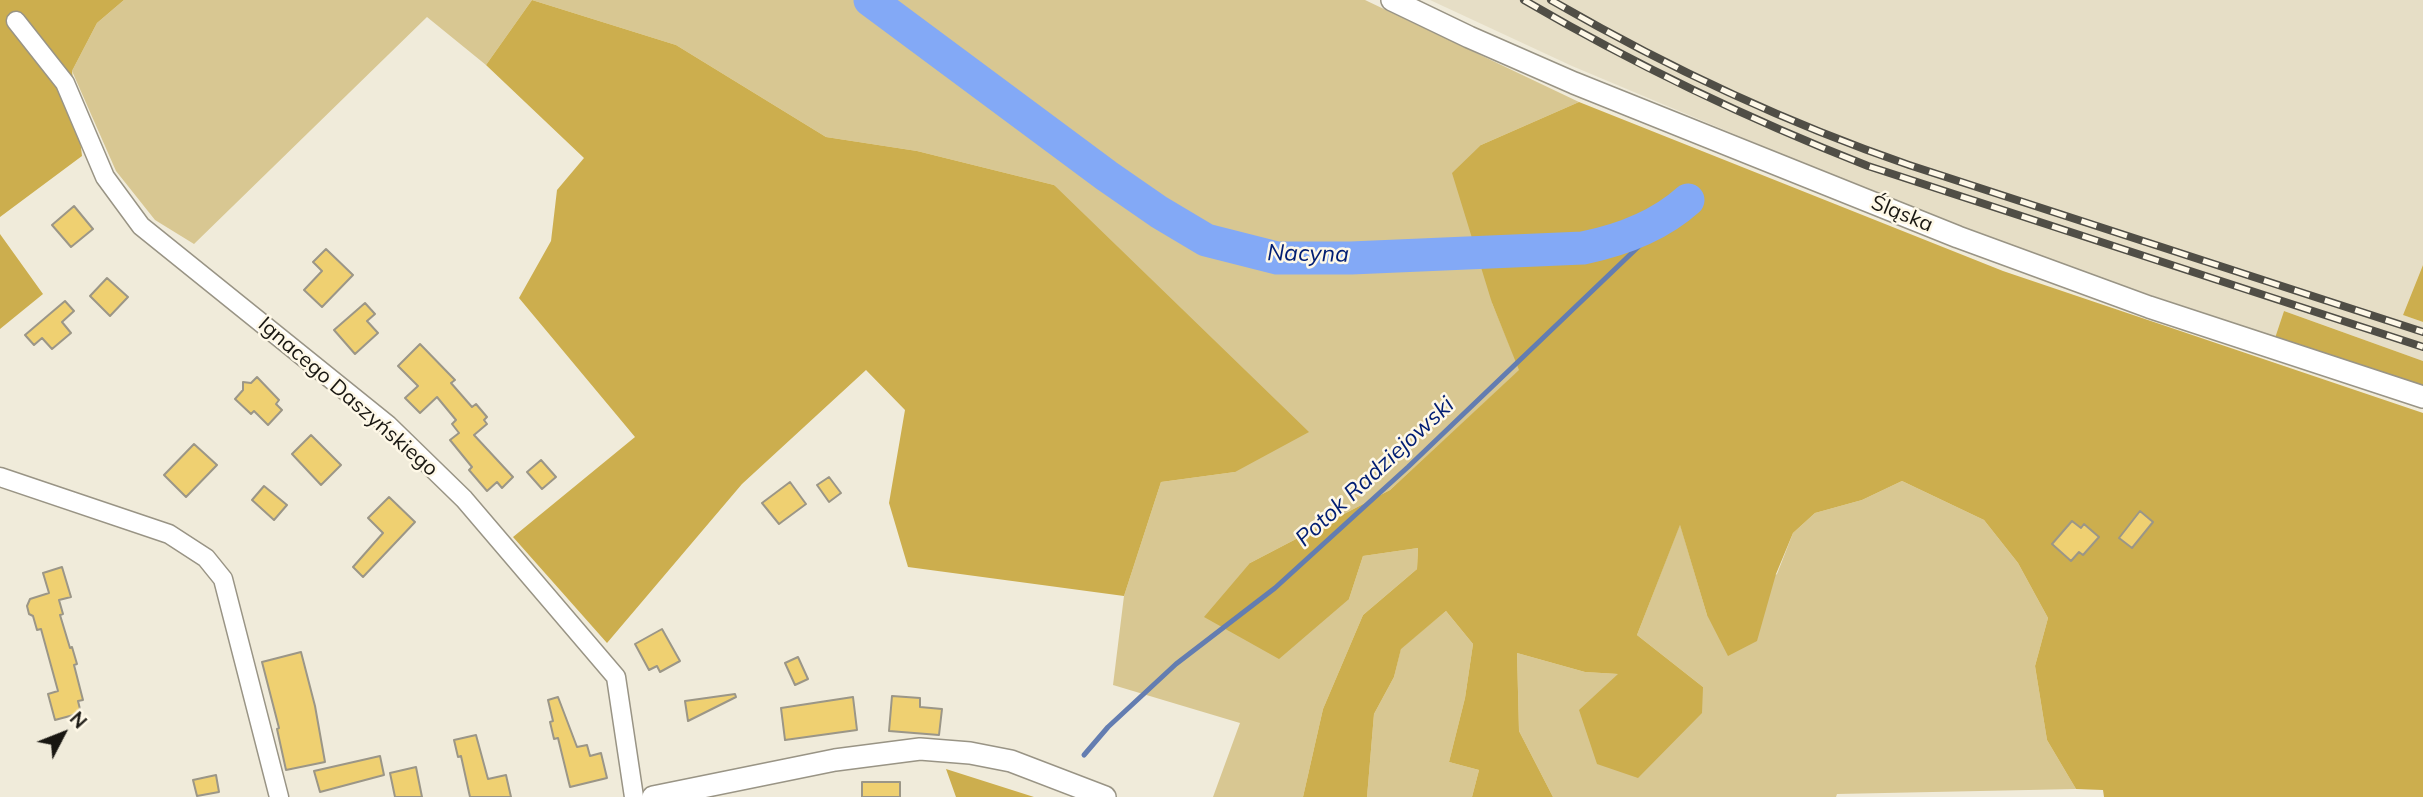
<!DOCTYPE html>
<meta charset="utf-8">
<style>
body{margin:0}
#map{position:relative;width:2423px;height:797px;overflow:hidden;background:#f0ebda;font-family:Mulish,sans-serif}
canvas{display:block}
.north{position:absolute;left:28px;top:699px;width:70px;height:70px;-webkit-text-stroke:5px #fef8e7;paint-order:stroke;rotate:48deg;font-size:19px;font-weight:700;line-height:28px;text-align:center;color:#181611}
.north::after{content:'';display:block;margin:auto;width:24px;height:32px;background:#181611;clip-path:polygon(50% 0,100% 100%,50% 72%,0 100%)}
</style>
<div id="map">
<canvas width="2423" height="797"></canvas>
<div class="north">N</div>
</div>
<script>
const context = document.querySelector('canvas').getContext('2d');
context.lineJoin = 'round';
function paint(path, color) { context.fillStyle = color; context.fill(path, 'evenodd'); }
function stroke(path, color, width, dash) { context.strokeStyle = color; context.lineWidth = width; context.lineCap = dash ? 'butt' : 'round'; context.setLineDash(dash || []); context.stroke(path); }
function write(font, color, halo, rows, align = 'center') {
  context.font = font + ' Mulish,sans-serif'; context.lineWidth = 5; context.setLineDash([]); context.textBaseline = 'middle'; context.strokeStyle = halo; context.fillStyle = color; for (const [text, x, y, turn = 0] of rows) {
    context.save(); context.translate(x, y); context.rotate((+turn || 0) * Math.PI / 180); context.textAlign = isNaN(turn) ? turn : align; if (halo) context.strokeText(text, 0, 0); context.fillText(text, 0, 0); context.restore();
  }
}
paint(new Path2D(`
 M 1430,0 L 2423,0 L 2423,265 L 2403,315 L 2423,322 L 2423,361 L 2284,311 L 2275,338 L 2029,253 L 1822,171 L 1572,66 Z`), '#e6dec6');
paint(new Path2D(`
 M 124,0 L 1365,0 L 1579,102 L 1481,145 L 1492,303 L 1520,370 L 1390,490 L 1250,563 L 1349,599 L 1363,556 L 1418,548 L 1417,569 L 1363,615 L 1323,709 L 1303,797 L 1213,797 L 1240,723 L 1113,685 L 1124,596 L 1161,482 L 1235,472 L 1054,185 L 917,151 L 826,137 L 676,45 L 532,0 L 486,65 L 427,17 L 194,244 L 155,220 L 116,171 L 72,71 L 97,23 Z
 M 1902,481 L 1984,520 L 2018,563 L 2048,618 L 2035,666 L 2047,740 L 2076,789 L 1837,794 L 1836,797 L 1553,797 L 1519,731 L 1517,653 L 1585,672 L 1618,674 L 1703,687 L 1637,635 L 1680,524 L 1707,615 L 1777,574 L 1793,533 L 1815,513 L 1862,500 Z
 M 1446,611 L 1473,644 L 1465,698 L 1449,762 L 1479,770 L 1472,797 L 1367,797 L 1374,714 L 1394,677 L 1401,648 Z`), '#d8c792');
paint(new Path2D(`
 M 0,0 L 124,0 L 97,23 L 72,71 L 82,156 L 0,217 Z
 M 532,0 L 676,45 L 826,137 L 917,151 L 1054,185 L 1309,432 L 1235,472 L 1161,482 L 1124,596 L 908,567 L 889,503 L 905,410 L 866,370 L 742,484 L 607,643 L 513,537 L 635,437 L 519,298 L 551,241 L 557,190 L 584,158 L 486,65 Z
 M 1579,102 L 2003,271 L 2423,413 L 2423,797 L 2104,797 L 2103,790 L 2076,789 L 2047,740 L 2035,666 L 2048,618 L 2018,563 L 1984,520 L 1902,481 L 1862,500 L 1815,513 L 1793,533 L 1776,574 L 1757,641 L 1728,656 L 1707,615 L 1680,525 L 1637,635 L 1703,687 L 1702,713 L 1638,778 L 1597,764 L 1579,710 L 1618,674 L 1585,672 L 1517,653 L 1519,731 L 1553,797 L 1472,797 L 1479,770 L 1449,762 L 1465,698 L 1473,644 L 1446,611 L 1401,649 L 1394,677 L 1374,714 L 1367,797 L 1303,797 L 1323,709 L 1363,615 L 1417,569 L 1418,548 L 1363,556 L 1349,599 L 1279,659 L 1204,617 L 1250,563 L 1390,490 L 1519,370 L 1492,303 L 1452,173 L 1481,145 Z
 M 0,234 L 43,294 L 0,329 Z
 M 2423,265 L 2423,322 L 2403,315 Z
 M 2284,311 L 2423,361 L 2423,386 L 2275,338 Z
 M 946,769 L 1034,797 L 956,797 Z`), '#ccae4e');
stroke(new Path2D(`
 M 1084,755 L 1108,727 L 1176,664 L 1275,588 L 1408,467 L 1682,205`), '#637db1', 5);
stroke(new Path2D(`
 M 870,0 L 1107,176 L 1159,212 L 1206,240 L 1277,258 L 1351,258 L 1583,248 C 1622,240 1659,226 1688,200`), '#83a9f6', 33);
const building = new Path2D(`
 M 74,206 L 93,229 L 71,247 L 52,225 Z
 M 326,249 L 353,275 L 322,307 L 304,290 L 322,271 L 313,262 Z
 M 107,278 L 128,297 L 110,316 L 90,296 Z
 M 65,301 L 74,311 L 62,322 L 71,333 L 52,349 L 42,338 L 34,345 L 25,335 Z
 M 365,303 L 375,314 L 367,321 L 378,333 L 355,354 L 334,330 Z
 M 420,344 L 455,380 L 451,383 L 472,407 L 476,404 L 487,417 L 484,420 L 487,424 L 474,435 L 513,477 L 502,488 L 497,482 L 487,491 L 469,470 L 472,467 L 450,440 L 459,433 L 452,424 L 456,420 L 437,397 L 420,413 L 405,398 L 418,386 L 398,366 Z
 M 257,377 L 279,400 L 276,404 L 282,410 L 268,425 L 254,411 L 251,414 L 235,399 L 243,390 L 243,382 L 251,383 Z
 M 311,435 L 341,465 L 321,485 L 292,454 Z
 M 194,444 L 217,465 L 186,497 L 164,475 Z
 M 541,460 L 556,477 L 542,489 L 527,472 Z
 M 829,477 L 841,493 L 829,502 L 817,485 Z
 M 790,482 L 806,504 L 779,524 L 762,503 Z
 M 264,486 L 287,505 L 274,520 L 252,500 Z
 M 389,497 L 415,522 L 363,577 L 353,567 L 383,533 L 368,518 Z
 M 2140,511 L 2153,522 L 2132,548 L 2119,538 Z
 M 2072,521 L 2081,528 L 2084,524 L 2099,537 L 2083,555 L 2079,552 L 2071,561 L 2052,544 Z
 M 62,567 L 71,597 L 59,600 L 63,614 L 60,615 L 70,648 L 72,647 L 77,664 L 74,665 L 83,700 L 78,701 L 81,713 L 55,720 L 48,694 L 58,691 L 41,629 L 37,630 L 33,616 L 29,614 L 27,606 L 30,599 L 49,593 L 43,573 Z
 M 662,629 L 680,661 L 660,672 L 657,666 L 649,670 L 635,644 Z
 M 301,652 L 315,706 L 325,762 L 286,770 L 277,729 L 279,728 L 262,662 Z
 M 798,657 L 808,679 L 795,685 L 785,663 Z
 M 735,694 L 736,697 L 688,721 L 685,701 Z
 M 892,696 L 920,698 L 920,707 L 942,709 L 939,735 L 889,731 Z
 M 558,697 L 577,747 L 587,745 L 590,756 L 601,753 L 607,778 L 570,787 L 558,738 L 554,739 L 550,722 L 553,721 L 548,700 Z
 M 853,697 L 857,730 L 785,740 L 781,708 Z
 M 476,735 L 488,779 L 506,775 L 511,797 L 470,797 L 461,756 L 458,757 L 454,740 Z
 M 380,756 L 384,775 L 320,792 L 314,771 Z
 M 416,767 L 422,797 L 395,797 L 390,773 Z
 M 216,775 L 219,792 L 197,796 L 193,780 Z
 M 862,782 L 900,782 L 900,797 L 862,797 Z`);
paint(building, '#efd071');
stroke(building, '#9b9687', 2);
const minor = new Path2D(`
 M 16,21 L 65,83 L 105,177 L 141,226 L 388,425 L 464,499 L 616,677 L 634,797
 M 0,477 L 169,534 L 206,558 L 223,579 L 279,797`);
const tertiary = new Path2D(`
 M 1392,0 L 1469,37 L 1574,83 L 1958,237 L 2149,307 L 2423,397
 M 653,797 L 835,760 L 920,749 L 970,753 L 1011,761 L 1105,797`);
stroke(minor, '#999485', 21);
stroke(tertiary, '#999485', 24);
stroke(minor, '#fff', 18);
stroke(tertiary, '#fff', 21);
const rail = new Path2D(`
 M 1524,0 C 1637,66 1746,118 1868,166 L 2423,347
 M 1551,0 C 1665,66 1784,122 1909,165 L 2423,332`);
stroke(rail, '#504e46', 8);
stroke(rail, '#fef8e7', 5, [16]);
write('21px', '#181611', '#fef8e7', [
 ["Śląska",1902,214,22],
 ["Ignacego Daszyńskiego",348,397,41]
]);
write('italic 23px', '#001d73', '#fef8e7', [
 ["Nacyna",1308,254,1],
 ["Potok Radziejowski",1375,472,-43]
]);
</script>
